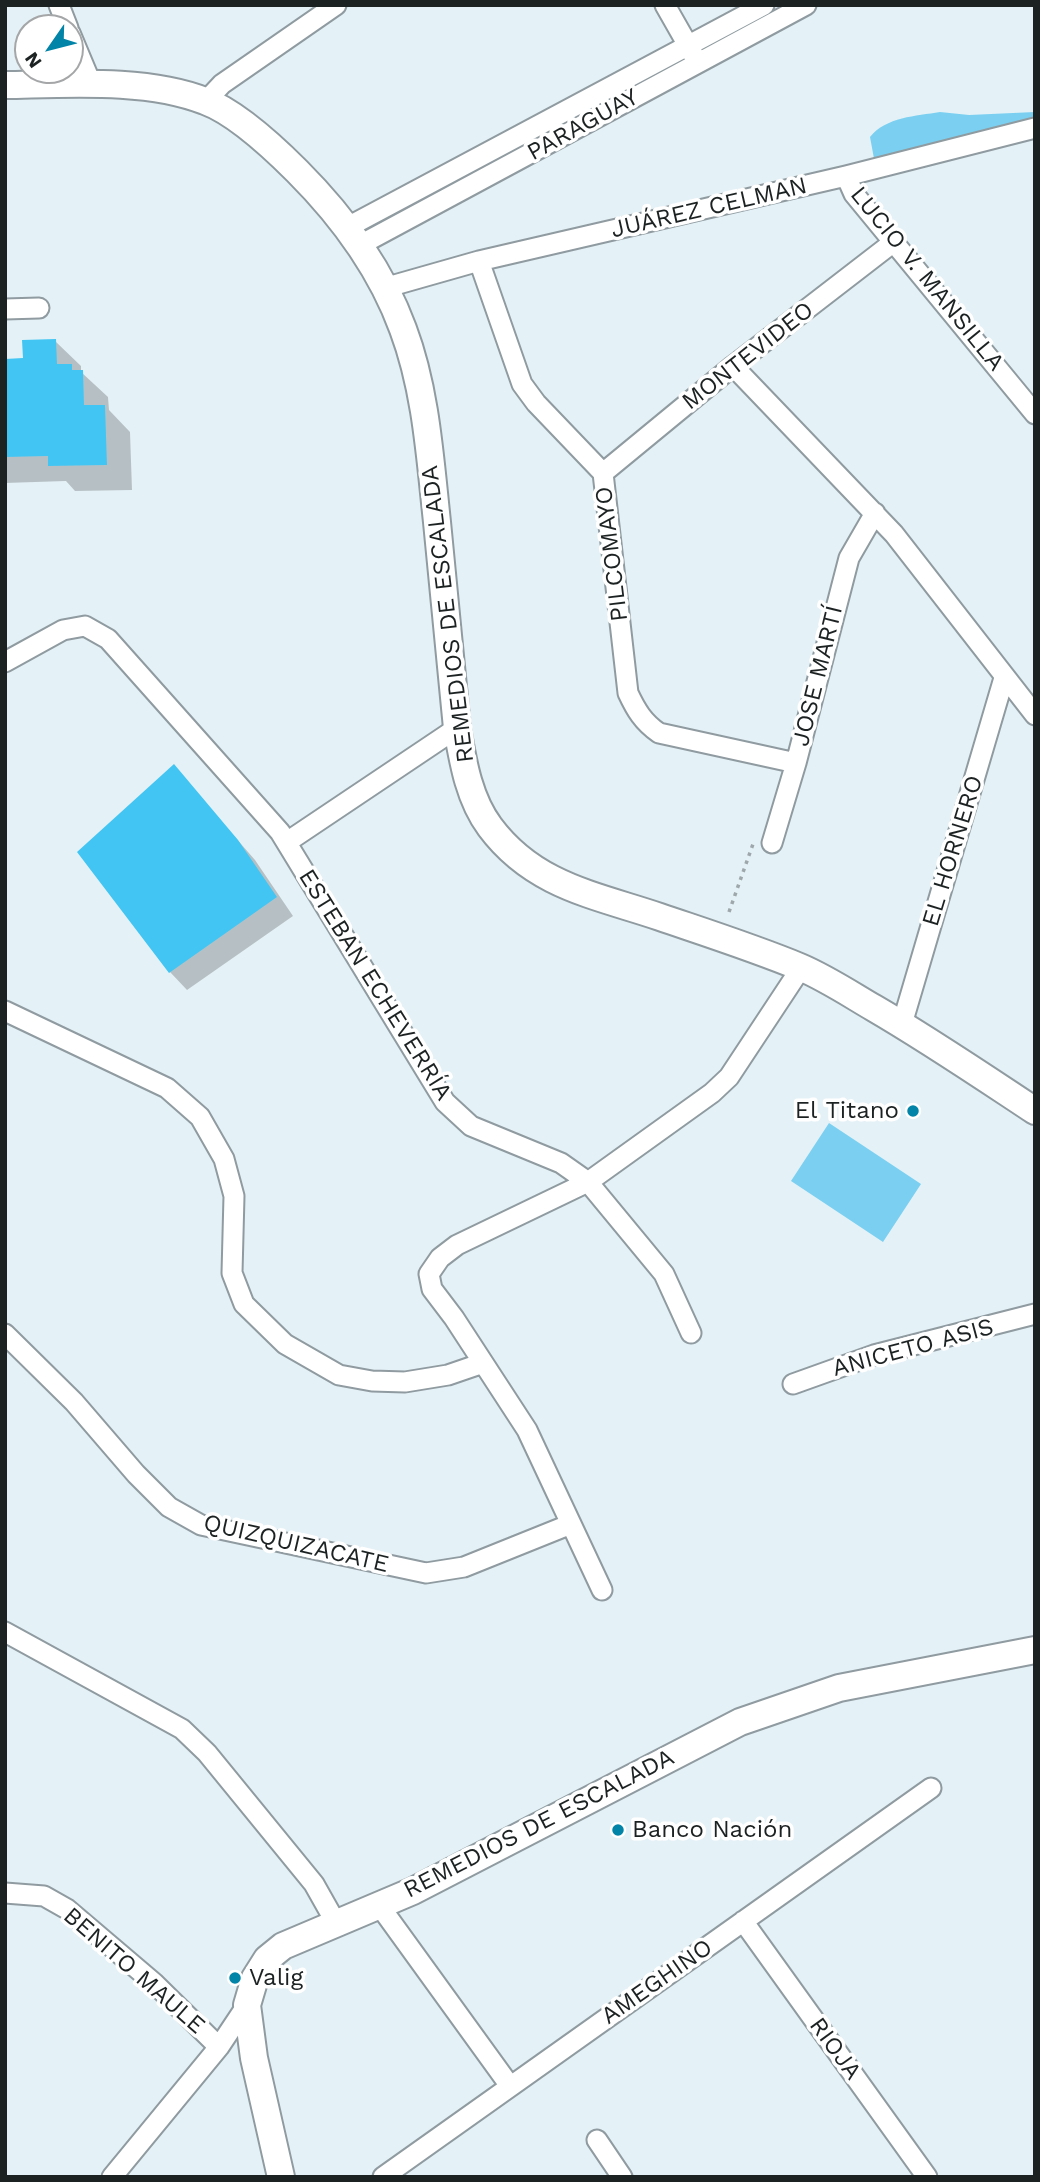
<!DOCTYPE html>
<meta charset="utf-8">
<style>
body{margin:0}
#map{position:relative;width:1040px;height:2182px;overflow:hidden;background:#e4f1f6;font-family:"Work Sans",sans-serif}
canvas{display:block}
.frame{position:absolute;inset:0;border:7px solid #1c2122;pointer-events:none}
.north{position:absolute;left:14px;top:14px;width:70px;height:70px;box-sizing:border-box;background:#fff;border:2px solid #a4a6a7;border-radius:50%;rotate:235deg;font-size:19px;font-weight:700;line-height:28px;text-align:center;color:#1c2122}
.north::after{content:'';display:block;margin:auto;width:24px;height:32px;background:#0184a7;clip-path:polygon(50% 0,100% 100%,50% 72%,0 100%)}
</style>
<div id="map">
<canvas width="1040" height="2182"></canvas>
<div class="frame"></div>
<div class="north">N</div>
</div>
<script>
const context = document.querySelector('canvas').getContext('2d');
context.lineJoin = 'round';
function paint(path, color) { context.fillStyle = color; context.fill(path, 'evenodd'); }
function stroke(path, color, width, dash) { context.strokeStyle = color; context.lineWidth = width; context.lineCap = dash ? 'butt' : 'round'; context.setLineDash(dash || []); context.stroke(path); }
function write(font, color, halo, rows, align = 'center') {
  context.font = font + ' "Work Sans",sans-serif'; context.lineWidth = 7; context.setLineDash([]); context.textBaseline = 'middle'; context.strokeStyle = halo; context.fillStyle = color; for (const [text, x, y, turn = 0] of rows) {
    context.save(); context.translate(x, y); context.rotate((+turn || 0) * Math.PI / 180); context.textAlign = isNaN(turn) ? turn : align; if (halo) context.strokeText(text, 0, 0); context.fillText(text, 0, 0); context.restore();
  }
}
paint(new Path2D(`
 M 940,112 L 969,115 L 1035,112 L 1035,124 L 875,164 L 870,137 C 886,117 916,116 940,112 Z
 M 829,1123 L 921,1184 L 883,1242 L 791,1181 Z`), '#7bd0f1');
paint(new Path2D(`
 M 55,341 L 81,366 L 81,372 L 108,397 L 109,410 L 130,432 L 132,490 L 75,491 L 66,481 L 5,483 L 5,360 L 25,360 Z
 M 173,766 L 255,860 L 293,916 L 187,990 L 170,972 L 79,852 Z`), '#0003');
paint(new Path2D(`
 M 56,339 L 57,364 L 72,364 L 72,370 L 83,370 L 84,405 L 105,405 L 107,465 L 48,466 L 48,456 L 5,457 L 5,359 L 23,358 L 22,340 Z
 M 174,764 L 238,840 L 277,897 L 169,973 L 77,852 Z`), '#42c5f2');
const minor = new Path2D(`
 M 59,5 L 68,28
 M 665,5 L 694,56
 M 70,33 L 91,83
 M 206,101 L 222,84 L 336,5
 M 846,176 L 854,194 L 1035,414
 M 346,228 L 764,5
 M 360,245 L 806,5
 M 479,261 L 522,384 L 536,403 L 603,473 L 628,693 C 636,710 643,722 659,733 L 796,763
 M 384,288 L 479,261 L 846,176 L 1035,128
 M 5,309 L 39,308
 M 733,366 L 894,534 L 1035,715
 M 603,473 L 733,366 L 895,241
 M 5,662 L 63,630 L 85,626 L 108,639 L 280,832 L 445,1102 L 471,1126 L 561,1163 L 588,1182 L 664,1274 L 691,1333
 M 287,842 L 457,728
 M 772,843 L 796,763 L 849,558 L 875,513
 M 5,1011 L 167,1088 L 200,1117 L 224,1159 L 234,1196 L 232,1273 L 244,1304 L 285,1344 L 339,1375 L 372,1381 L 405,1382 L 448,1375 L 483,1363
 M 902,1024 L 1004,678
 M 5,1334 L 74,1402 L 136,1474 L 169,1507 L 201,1525 L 426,1573 L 464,1567 L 571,1524
 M 793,1384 L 874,1355 L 1035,1314
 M 602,1590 L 527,1430 L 454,1318 L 432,1289 L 429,1274 L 440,1258 L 457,1245 L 588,1182 L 712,1093 L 729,1077 L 801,968
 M 5,1632 L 182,1729 L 207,1753 L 314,1884 L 336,1923
 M 5,1893 L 44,1896 L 67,1909 L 154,1983 L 219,2047
 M 379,1905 L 510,2086
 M 743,1921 L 927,2177
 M 597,2140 L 622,2177
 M 112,2177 L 219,2047 L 247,2005
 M 383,2177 L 931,1788`);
const secondary = new Path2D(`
 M 5,85 C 67,84 147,78 205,101 C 235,112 275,149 297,171 C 342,216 381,269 403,329 C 426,390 430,457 437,522 C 443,590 450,659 457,728 C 463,762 469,799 490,827 C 534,886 595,895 660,917 C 707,933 754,948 800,967 C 826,978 850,994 874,1008 C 929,1040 982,1076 1035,1111
 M 281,2177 L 254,2058 L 247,2005 L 255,1978 L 267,1959 L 283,1946 L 413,1891 L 740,1722 L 839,1688 L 1035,1650`);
stroke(minor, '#8f9ba0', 23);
stroke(secondary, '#8f9ba0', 30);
stroke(new Path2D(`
 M 729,912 L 753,844`), '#9ea8ac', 3.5, [3.5, 5]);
stroke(minor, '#fff', 19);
stroke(secondary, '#fff', 26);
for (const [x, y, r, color] of [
 [913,1111,7,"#0184a7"],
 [618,1830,7,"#0184a7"],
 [235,1978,7,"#0184a7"]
]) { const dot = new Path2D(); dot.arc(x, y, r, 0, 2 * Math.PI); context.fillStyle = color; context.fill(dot); stroke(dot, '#fff', 2.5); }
write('24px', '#1c2122', '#fff', [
 ["PARAGUAY",583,125,-29],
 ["JUÁREZ CELMAN",709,208,-13],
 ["LUCIO V. MANSILLA",927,279,51],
 ["MONTEVIDEO",748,356,-38],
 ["PILCOMAYO",612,554,-97],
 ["REMEDIOS DE ESCALADA",448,614,-97],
 ["JOSE MARTÍ",818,676,-76],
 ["EL HORNERO",953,851,-73],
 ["ESTEBAN ECHEVERRÍA",375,985,58],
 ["ANICETO ASIS",913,1348,-15],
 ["QUIZQUIZACATE",296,1544,13],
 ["REMEDIOS DE ESCALADA",539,1824,-27],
 ["BENITO MAULE",134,1971,41],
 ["AMEGHINO",657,1982,-35],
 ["RIOJA",835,2049,54]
]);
write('24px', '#1c2122', '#fff', [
 ["El Titano",899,1111,"right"],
 ["Banco Nación",632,1830],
 ["Valig",249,1978]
], 'left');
</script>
